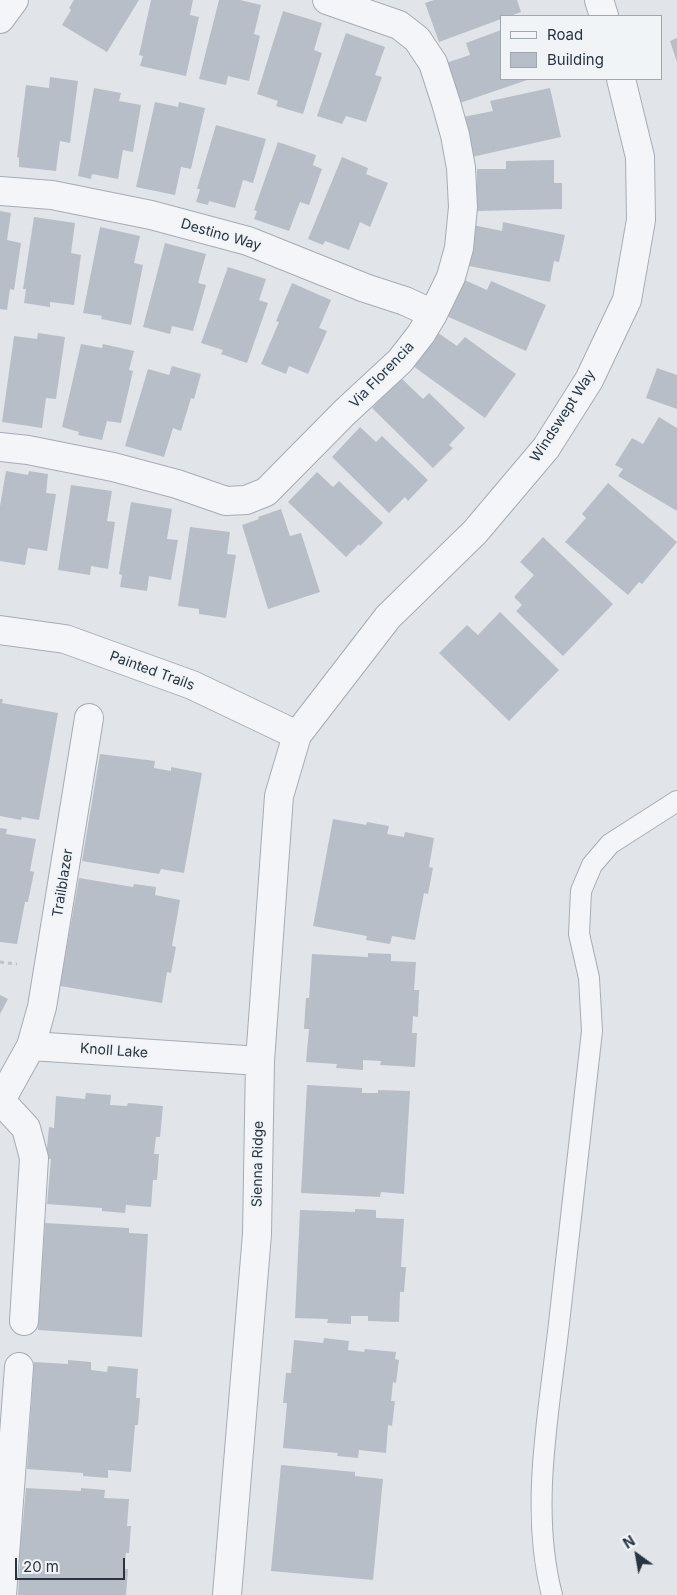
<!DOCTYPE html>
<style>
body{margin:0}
#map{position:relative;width:677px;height:1595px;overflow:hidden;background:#e1e5ea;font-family:Inter,sans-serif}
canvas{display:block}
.legend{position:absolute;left:500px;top:15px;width:162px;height:65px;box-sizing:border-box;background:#f1f4f7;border:1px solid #a1a7ae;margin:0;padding:6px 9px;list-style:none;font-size:15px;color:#293441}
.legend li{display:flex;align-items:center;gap:10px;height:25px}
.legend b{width:25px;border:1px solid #a1a7ae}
.north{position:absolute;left:612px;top:1530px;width:50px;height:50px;-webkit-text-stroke:4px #f1f4f7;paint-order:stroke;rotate:328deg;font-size:14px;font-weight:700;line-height:20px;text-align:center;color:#293441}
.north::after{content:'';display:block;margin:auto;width:18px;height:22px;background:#293441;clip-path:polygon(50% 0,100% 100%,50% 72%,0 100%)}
.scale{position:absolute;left:15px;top:1558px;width:110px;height:22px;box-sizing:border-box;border:2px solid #293441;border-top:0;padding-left:6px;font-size:15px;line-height:18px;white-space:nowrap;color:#293441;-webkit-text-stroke:4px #f1f4f7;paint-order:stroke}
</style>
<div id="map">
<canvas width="677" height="1595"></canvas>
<ul class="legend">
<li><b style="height:6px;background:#f4f5f8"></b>Road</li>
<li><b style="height:14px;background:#b8bec7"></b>Building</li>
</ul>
<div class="north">N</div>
<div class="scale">20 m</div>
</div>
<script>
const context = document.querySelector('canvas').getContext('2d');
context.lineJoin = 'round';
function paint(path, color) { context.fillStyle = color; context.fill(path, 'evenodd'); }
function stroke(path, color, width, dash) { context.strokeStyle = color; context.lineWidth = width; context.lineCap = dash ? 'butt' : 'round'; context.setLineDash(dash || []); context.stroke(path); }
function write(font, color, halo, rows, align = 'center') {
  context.font = font + ' Inter,sans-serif'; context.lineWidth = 4; context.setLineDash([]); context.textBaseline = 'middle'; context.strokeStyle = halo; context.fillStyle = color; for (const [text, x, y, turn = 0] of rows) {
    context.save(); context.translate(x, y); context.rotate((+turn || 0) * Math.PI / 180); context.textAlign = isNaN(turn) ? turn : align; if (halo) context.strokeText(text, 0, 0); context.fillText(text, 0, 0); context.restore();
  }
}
paint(new Path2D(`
 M 74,0 L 139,0 L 107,52 L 62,25 L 71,10 L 69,8 Z
 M 151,0 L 193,0 L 190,15 L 199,17 L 186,76 L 140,66 L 143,56 L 139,55 Z
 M 219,0 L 240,0 L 261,5 L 254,34 L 260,36 L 249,81 L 228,76 L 226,85 L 199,79 Z
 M 434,0 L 517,0 L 521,12 L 510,16 L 501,16 L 501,19 L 439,42 L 425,3 Z
 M 283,11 L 322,23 L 314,50 L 322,53 L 303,114 L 276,106 L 278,101 L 257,94 Z
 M 501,30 L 501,79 L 530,79 L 457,104 L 443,64 L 470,55 L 466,43 Z
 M 346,33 L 385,47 L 375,75 L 382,77 L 366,122 L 346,116 L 342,124 L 317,116 Z
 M 677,38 L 677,62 L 670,41 Z
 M 50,77 L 78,81 L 70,143 L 60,141 L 56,171 L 19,167 L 19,158 L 17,157 L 26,85 L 49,88 Z
 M 94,88 L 121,93 L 119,101 L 141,105 L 133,152 L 123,150 L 118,179 L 92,174 L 91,179 L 78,176 Z
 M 550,88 L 561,137 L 472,157 L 463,117 L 493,111 L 490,101 Z
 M 155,102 L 178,107 L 179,102 L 205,108 L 191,169 L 181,167 L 175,195 L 136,187 Z
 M 216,125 L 266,139 L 253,183 L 243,180 L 235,208 L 209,201 L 208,205 L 196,202 L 200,189 L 197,189 Z
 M 278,142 L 316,155 L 313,165 L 322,169 L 309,205 L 300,202 L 289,231 L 254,219 L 257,211 L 254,210 Z
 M 342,157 L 368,168 L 366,174 L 388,183 L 370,227 L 360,222 L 349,250 L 325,241 L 323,245 L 308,239 Z
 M 554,160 L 554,183 L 562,183 L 562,209 L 477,211 L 477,169 L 506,169 L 506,161 Z
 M 0,211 L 11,213 L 7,240 L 21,243 L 14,290 L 10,289 L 7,310 L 0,309 Z
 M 34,217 L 75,223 L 71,253 L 81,255 L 74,305 L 50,302 L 50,307 L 24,303 L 26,289 L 23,289 Z
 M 503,222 L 565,235 L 559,262 L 554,261 L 550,282 L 464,265 L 473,225 L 502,231 Z
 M 100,227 L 140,236 L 134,263 L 143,265 L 131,325 L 101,319 L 102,316 L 83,313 Z
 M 165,243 L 206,254 L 198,283 L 206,285 L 193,331 L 172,326 L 170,334 L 143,327 Z
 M 228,267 L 266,279 L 259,300 L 268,303 L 247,363 L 221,354 L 223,350 L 201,343 Z
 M 460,278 L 487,290 L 491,281 L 546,305 L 526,351 L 444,315 Z
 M 292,283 L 331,300 L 319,328 L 327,331 L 308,374 L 289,366 L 286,374 L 261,364 L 279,322 L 276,321 Z
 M 434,330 L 457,346 L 465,337 L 516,374 L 485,418 L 413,366 Z
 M 38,333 L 65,337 L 56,399 L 46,398 L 42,428 L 2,422 L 14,336 L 37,339 Z
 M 81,344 L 102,348 L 103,344 L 134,351 L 129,370 L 133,371 L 121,423 L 107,421 L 102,440 L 78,435 L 79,432 L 62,427 Z
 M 172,366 L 201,374 L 194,399 L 191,398 L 181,431 L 173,428 L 164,457 L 125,446 L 148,369 L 169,375 Z
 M 657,368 L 677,375 L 677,409 L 646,398 Z
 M 401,378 L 423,399 L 429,393 L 465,428 L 449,445 L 453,448 L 433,468 L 372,408 Z
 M 659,417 L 677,428 L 677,511 L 618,476 L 623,469 L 615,465 L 632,438 L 643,444 Z
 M 360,427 L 376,442 L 382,436 L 428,480 L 408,501 L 405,497 L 389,513 L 332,457 Z
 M 6,471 L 28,475 L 29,471 L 48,474 L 46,493 L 56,494 L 47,551 L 28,548 L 25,565 L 0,561 L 0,506 Z
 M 317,472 L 333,487 L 339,481 L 383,523 L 360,546 L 359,544 L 346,557 L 288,502 Z
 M 608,483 L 677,542 L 642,584 L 639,582 L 628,595 L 565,542 L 586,518 L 582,514 Z
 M 71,485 L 112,491 L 107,521 L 115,522 L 108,569 L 91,566 L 90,575 L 58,570 Z
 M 131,502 L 172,509 L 167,539 L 178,540 L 171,580 L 149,576 L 147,591 L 120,587 L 122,575 L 119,574 Z
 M 281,509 L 290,536 L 301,533 L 320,592 L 268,609 L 242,525 L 259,519 L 258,517 Z
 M 190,527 L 230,532 L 227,554 L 236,555 L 226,618 L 199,614 L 199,609 L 178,606 Z
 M 543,537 L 613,604 L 563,656 L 516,611 L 522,605 L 514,597 L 534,575 L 520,562 Z
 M 500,612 L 559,670 L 509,721 L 439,653 L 467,625 L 478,635 Z
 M 0,699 L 3,699 L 2,703 L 58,713 L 39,820 L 22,817 L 21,820 L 0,816 Z
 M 100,754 L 155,761 L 154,768 L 171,771 L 171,767 L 202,773 L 184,873 L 161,869 L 159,874 L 82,861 Z
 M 333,819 L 366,825 L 367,822 L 389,826 L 387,834 L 404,837 L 405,832 L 434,838 L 429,867 L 433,868 L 428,894 L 424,893 L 415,940 L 392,936 L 390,944 L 366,940 L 367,936 L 313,926 Z
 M 0,828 L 7,829 L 6,834 L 36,839 L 30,871 L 34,872 L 28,902 L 25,902 L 17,944 L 0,942 Z
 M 79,878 L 133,887 L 134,884 L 156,887 L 155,895 L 180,900 L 172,946 L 176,947 L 171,973 L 167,972 L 162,1003 L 60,986 Z
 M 368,953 L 391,954 L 391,961 L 416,962 L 414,990 L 419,990 L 418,1017 L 413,1016 L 412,1033 L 417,1033 L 415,1067 L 380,1065 L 381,1061 L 363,1060 L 363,1070 L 336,1068 L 337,1064 L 306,1062 L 309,1029 L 304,1029 L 306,998 L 309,998 L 312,954 L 368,957 Z
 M 0,995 L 8,999 L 0,1014 Z
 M 307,1085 L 362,1088 L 362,1093 L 378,1093 L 378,1090 L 410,1091 L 404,1194 L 381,1192 L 380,1197 L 301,1193 Z
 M 86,1093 L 111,1095 L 110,1105 L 127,1106 L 128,1103 L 163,1106 L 160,1137 L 156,1137 L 154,1154 L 159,1154 L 157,1180 L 153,1180 L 151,1207 L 126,1205 L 125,1213 L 102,1211 L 102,1208 L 47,1204 L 51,1159 L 46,1159 L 49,1127 L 54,1128 L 56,1096 L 85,1099 Z
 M 355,1209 L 376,1210 L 376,1218 L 404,1219 L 401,1267 L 406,1267 L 404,1292 L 400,1292 L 399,1322 L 368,1321 L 368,1316 L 351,1316 L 351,1324 L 327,1323 L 328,1319 L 295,1318 L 300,1210 L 355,1212 Z
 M 45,1223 L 129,1228 L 129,1233 L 148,1234 L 142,1337 L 38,1330 Z
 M 324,1338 L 349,1341 L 348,1350 L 364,1352 L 365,1349 L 396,1352 L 395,1359 L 399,1360 L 396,1383 L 393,1382 L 391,1401 L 395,1401 L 392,1426 L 388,1425 L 386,1453 L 359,1450 L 358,1458 L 337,1456 L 338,1453 L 283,1448 L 287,1403 L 283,1403 L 286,1373 L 291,1373 L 294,1340 L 323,1343 Z
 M 68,1360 L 91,1362 L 91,1370 L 107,1372 L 108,1366 L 138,1369 L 136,1398 L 140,1398 L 138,1425 L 135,1425 L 131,1472 L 108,1470 L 108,1478 L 83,1476 L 83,1473 L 27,1469 L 34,1362 L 68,1364 Z
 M 281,1465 L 355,1472 L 355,1476 L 383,1479 L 373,1580 L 271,1571 Z
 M 26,1488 L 81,1491 L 81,1488 L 105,1490 L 104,1498 L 129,1499 L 127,1526 L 131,1526 L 129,1553 L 126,1553 L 124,1569 L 128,1569 L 126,1595 L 18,1595 L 20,1562 L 16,1562 L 19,1531 L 22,1531 Z`), '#b8bec7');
const lane = new Path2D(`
 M 552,1595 C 530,1511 548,1417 558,1332 C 569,1232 581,1131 592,1031 L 589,978 L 579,934 L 581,891 L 592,865 L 610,844 L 677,801`);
const street = new Path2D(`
 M 599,0 L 604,16
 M 0,19 L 14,0
 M 0,191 L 52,195 L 151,215 L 248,241 L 365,288 L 405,301 L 433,314
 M 0,447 L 28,450 L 113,467 L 177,484 L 226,501 L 246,500 L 266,492 L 345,412 L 400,361 L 421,334 L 433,314 L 451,277 L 459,248 L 463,207 L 461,168 L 455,135 L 446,103 L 433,63 L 417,39 L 399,25 L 327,0
 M 0,630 L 65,639 L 192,685 L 297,735
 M 31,1046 L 42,1007 L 89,718
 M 1,1101 L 26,1128 L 34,1158 L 24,1321
 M 0,1102 L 31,1046 L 260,1061
 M 2,1595 L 19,1367
 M 227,1595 L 257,1234 L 260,1061 L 279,796 L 297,735 L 388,617 L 475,532 L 546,448 L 589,380 L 627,300 L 641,220 L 640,157 L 621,79`);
stroke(lane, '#a6acb4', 22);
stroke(street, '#a6acb4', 30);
stroke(new Path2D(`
 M 0,962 L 17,964`), '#bfc3c8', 3, [4, 4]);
stroke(lane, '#f4f5f8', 20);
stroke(street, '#f4f5f8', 28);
write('14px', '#293441', '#f1f4f7', [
 ["Destino Way",221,235,16],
 ["Via Florencia",382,375,-46],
 ["Windswept Way",563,416,-57],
 ["Painted Trails",152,671,20],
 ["Trailblazer",63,883,-81],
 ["Knoll Lake",114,1051,4],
 ["Sienna Ridge",258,1164,-89]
]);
</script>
